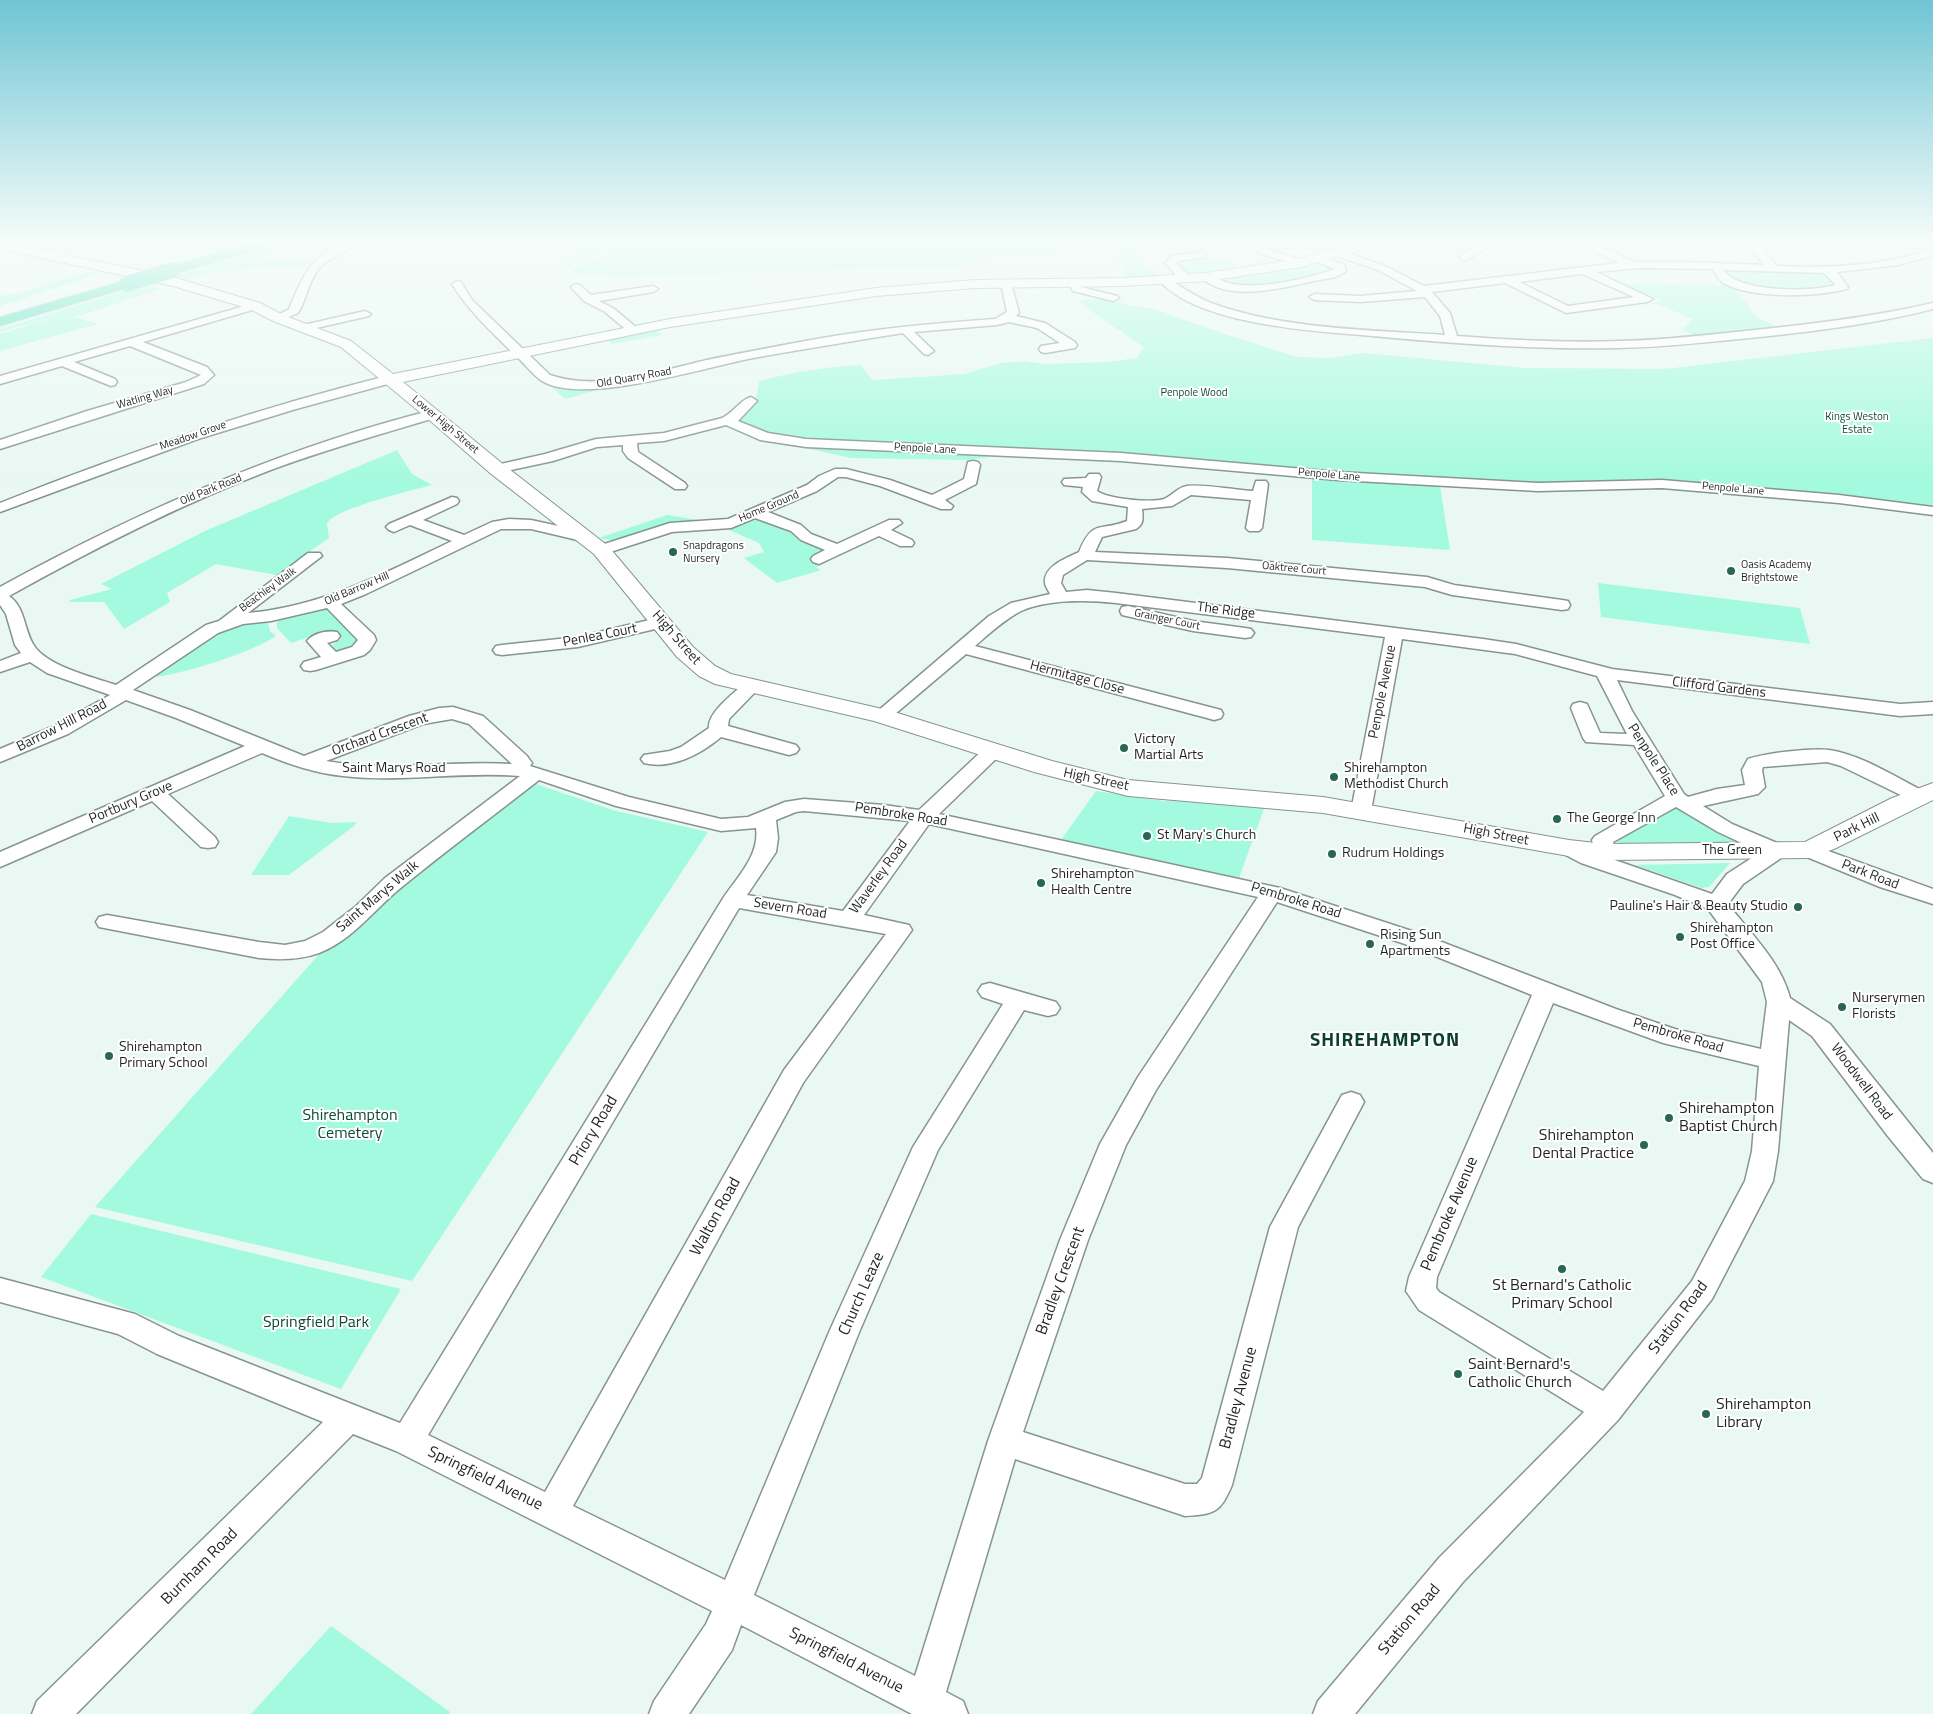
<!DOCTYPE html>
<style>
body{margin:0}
canvas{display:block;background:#e9f8f2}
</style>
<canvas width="1933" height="1714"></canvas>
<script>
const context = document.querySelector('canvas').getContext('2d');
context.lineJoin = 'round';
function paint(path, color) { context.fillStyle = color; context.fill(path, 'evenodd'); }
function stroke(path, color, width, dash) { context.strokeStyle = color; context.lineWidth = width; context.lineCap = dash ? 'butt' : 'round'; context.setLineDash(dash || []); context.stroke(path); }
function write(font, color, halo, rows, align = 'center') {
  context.font = font + ' "Titillium Web",sans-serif'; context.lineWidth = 4; context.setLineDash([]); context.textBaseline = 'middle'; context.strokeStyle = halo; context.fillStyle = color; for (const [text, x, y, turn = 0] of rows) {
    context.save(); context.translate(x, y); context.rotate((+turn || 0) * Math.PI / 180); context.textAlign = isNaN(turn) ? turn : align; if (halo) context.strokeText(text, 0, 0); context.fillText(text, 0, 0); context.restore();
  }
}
paint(new Path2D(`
 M 289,243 L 306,243 L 241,263 L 304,262 L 319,252 L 324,251 L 307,266 L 209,272 L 186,280 L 172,276 Z
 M 582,243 L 606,243 L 609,249 L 557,273 Z
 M 609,243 L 716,243 L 621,251 L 613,250 Z
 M 730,243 L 1107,243 L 1108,252 L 987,257 L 964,264 L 962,267 L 611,276 L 611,274 L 566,273 L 606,253 Z
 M 1112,243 L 1161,243 L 1128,247 L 1128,251 L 1145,258 L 1135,259 L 1159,276 L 1128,278 L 1112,247 Z
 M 1291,243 L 1327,243 L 1339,248 L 1324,253 Z
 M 1818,243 L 1882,243 L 1842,251 L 1798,254 Z
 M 1221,257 L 1240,268 L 1184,274 L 1181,272 L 1187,271 L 1178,264 L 1173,264 L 1179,261 Z
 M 1326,262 L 1338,269 L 1331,274 L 1250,287 L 1244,288 L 1213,280 L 1268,273 Z
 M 1721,269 L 1826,273 L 1839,286 C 1815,291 1762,294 1739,283 C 1733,281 1726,273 1721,269 Z
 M 86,272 L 99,274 L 0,306 L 0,296 L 19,293 Z
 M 1651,283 L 1720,286 L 1724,283 L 1736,288 L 1755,316 L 1779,328 L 1696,337 L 1683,329 L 1692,319 L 1658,304 L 1643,305 L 1660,302 L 1661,300 L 1620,284 Z
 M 146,284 L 161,289 L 75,317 L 98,324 L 0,351 L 0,334 L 54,317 L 0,332 L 0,329 Z
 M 1107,299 L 1127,305 L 1154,309 L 1219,332 L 1297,357 L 1330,358 L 1363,353 L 1525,368 L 1664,369 L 1933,338 L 1933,508 L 1661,481 L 1542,485 L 1338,473 L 1031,450 L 969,460 L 851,458 L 810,449 L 793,439 L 770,434 L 739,421 L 739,419 C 750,407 759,398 759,381 C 793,372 826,367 860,365 L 873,380 L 964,374 L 1001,363 L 1025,361 L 1045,364 L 1108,362 L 1137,358 L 1144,347 L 1088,309 L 1079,300 Z
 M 655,329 L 662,335 L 612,344 L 606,339 Z
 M 546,381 L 613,386 L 565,399 Z
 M 397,450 L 412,474 L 432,485 C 414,490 332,509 327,524 L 329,538 L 309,552 L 313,555 L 282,576 L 216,564 L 167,593 L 170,602 L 124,629 L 104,602 L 69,602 L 70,600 L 112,589 L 101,584 L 205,531 Z
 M 1312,477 L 1440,486 L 1450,550 L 1312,540 Z
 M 667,515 L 711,522 L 616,541 L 599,538 Z
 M 753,519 C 767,517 812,542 826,550 L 817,557 L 826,563 L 816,567 L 821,570 L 777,583 L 744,558 L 764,552 L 759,543 L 729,530 Z
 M 1598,583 L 1800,608 L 1810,644 L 1601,617 Z
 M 325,607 L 342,619 L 359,639 L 357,647 L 338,652 L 334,651 L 332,645 L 341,639 L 331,630 L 291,643 L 277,628 L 277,622 L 284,617 Z
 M 267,619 L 270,631 L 276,636 C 253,652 183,674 155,677 L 226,627 Z
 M 533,783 L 616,811 L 708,832 L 412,1281 L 95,1207 L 321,952 L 425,862 Z
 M 1096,791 L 1163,801 L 1266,803 L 1239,878 L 1061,840 Z
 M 1674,805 L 1742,843 L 1620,843 L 1614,841 Z
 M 289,816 L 332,823 L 356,822 L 354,826 L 289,875 L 251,875 Z
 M 1730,863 L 1709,887 L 1702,888 L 1634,865 Z
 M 91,1214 L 401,1289 L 341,1389 L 41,1277 Z
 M 331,1626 L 450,1712 L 449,1714 L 251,1714 Z`), '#a4fade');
const street = new Path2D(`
 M 343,243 L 357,243 C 346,253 331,256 320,267 C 308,281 307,299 298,313 L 282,320 L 274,320 L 272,318 L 289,309 C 303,276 308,259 343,243 Z
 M 1482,243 L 1496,243 L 1468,259 L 1464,260 L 1459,257 Z
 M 1578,243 L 1592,243 L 1635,262 L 1686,262 L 1765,265 L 1746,243 L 1757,243 L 1777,266 C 1817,268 1856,267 1896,259 C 1908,257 1921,252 1933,249 L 1933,255 L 1899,265 L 1837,272 L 1848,287 L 1847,289 C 1817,297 1753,299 1725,284 C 1719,281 1716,274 1713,269 L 1639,268 L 1596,272 L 1653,299 L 1647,302 L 1566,313 L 1505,283 L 1432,292 L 1450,313 L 1457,336 C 1511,340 1565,343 1620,341 C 1668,340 1716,334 1764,329 C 1821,323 1877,316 1933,303 L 1933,309 C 1879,323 1824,330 1769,336 C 1719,341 1669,347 1619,348 C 1533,350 1447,343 1361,335 C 1308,331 1195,323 1159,280 L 1164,277 L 1168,278 C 1183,288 1197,298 1214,304 C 1283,329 1372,330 1445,335 L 1440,316 L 1425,297 L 1360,302 L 1315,300 L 1309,297 L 1315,294 L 1360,296 L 1417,291 L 1378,270 L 1334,255 L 1333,253 L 1338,250 L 1385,266 L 1424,286 L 1619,263 ZM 1723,270 L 1824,273 L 1836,285 C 1810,292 1740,293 1723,270 ZM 1582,274 L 1634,297 L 1568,306 L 1519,282 Z
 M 1256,246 L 1305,261 L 1306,263 L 1301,266 L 1252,251 L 1252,247 Z
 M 1201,252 L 1205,253 L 1206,255 L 1205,257 L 1179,261 L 1176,263 L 1190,277 L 1191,279 L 1190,281 L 1182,281 L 1165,263 L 1172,256 Z
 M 1319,256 L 1344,265 L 1346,271 C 1339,278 1324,279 1314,281 C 1284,288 1225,303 1202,277 L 1207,274 C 1216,276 1222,282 1232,284 C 1261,289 1307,279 1335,269 L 1315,261 L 1314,259 Z
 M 1006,280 L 1011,283 L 1019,313 L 1016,316 L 1045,323 L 1075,342 L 1077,345 L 1075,348 L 1045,353 L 1041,352 L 1039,349 L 1041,346 L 1060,343 L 1037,328 L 1009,322 L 997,325 L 914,332 L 934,351 L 928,355 L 924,354 L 903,333 C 853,341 803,349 753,358 C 706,367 583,406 542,381 C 533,375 525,364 517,357 C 494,334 469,312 452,284 L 457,281 L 461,282 L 472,300 L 550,375 C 600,392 658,371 707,360 C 745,352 784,345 822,338 C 880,328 937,323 995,319 L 1007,312 L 1001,283 Z
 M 1073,280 L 1077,281 L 1081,287 L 1117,296 L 1119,298 L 1113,301 L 1073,291 L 1068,283 Z
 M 576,284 L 580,285 L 591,295 L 653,286 L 658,289 L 653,292 L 599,301 L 613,308 L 637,328 L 639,330 L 637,332 L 629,332 L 605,312 L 584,301 L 571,287 Z
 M 255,303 L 259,304 L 261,306 L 259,308 L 143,342 L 207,367 L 214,375 L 204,384 L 0,449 L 0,440 L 87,411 L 186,382 L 201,375 L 130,346 L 74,362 L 115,379 L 117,382 L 115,385 L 111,386 L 62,366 L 0,384 L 0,376 Z
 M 365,311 L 371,314 L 369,316 L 303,331 L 297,328 L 299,326 Z
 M 391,375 L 397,379 L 395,382 L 296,409 L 198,439 L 0,512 L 0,503 C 128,452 258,408 391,375 Z
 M 751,397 L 757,401 L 738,421 L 768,433 L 806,439 L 1121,453 L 1338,472 L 1538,483 L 1662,480 L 1839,495 L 1933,507 L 1933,515 L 1839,503 L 1662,488 L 1538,491 L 1338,480 L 1121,461 L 806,447 L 760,440 L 726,425 L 664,441 L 637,443 L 638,452 L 685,483 L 687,486 L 685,489 L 675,489 L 628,458 L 623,451 L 623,445 L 597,447 L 553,461 L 497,473 L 492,472 L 490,469 L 492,466 L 545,454 L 596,439 L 664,433 L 722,418 C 733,413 740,400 751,397 Z
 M 433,410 L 440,414 L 438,417 C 381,434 324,450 268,471 C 179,505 93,549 9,596 C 25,607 24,629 33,644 C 45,666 93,677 116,685 L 206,625 L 219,621 L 308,553 L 320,553 L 322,556 L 248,613 C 324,606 385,573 452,541 L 410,525 L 394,532 L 389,530 L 386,527 L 389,524 L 452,497 L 457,498 L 459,501 L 457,504 L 423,520 L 464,535 L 492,522 L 509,519 L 531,520 L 586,532 L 591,534 L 594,537 L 591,540 L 586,542 L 531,529 L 501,529 L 366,594 L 341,604 L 374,635 L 376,640 L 370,650 L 364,655 L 316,670 L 310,671 L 304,670 L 301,666 L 304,662 L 321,657 L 307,641 C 313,633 328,630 337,632 L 340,636 L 337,640 L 327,643 L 336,652 L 352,647 L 358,640 L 327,608 L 271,621 L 243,624 L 218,633 L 133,690 L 190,710 L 304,756 L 409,716 L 439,708 L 453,707 L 483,716 L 527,756 L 532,763 L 530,766 L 629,797 L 721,819 L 748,817 L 785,802 L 804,799 L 884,805 L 919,810 L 986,747 L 993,745 L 1000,747 L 1003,751 L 1000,755 L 939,814 L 1280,888 L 1421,934 L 1616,1009 L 1675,1029 L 1761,1049 L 1767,1002 L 1762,982 L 1708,909 L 1675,895 L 1581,863 L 1562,853 L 1558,848 L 1562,843 L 1569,842 L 1576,843 L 1595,852 L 1592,840 L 1595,836 L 1665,796 L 1634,745 L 1586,742 L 1583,738 L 1571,708 L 1573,704 L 1580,702 L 1587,704 L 1600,733 L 1627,734 L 1597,676 L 1515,654 L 1402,639 L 1371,811 L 1368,815 L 1361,817 L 1354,815 L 1351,811 L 1385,637 L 1116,603 C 1088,600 1048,599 1021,611 C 1004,620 990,633 975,646 L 1221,710 L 1223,714 L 1221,718 L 1214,720 L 1207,718 L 966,654 L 888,720 L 881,722 L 874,720 L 872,716 L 989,616 L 1011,603 L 1050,594 C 1049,591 1045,586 1045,583 C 1043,566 1067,558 1079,552 C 1093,518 1100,532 1127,521 L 1128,507 L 1092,501 L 1082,492 L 1083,487 L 1064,485 L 1062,482 L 1064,479 L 1086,478 L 1089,474 L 1099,474 L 1101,477 L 1097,491 C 1107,499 1151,503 1164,499 C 1172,496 1178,487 1187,486 C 1205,484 1234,490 1253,491 L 1256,481 L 1266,481 L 1268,484 L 1262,528 L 1259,531 L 1249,531 L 1246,528 L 1251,500 L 1191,495 L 1172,506 L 1142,509 C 1143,518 1144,524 1136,529 L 1102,537 L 1095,552 L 1227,558 L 1427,577 L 1454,585 L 1562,600 L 1568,601 L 1570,605 L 1568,609 L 1562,610 L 1452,595 L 1425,587 L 1227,568 L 1087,560 L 1063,575 L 1061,583 L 1066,592 L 1087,590 L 1116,593 L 1483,639 L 1516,644 L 1612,669 L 1900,704 L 1933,702 L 1933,714 L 1900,716 L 1617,680 L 1632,711 L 1684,794 L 1688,797 L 1717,789 L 1745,785 L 1742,770 L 1748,759 C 1766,753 1810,748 1829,750 C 1860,754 1897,778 1925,792 L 1928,796 L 1925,800 L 1918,802 L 1911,800 L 1841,766 L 1827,762 L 1763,767 L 1762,770 L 1765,787 L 1758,794 L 1703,806 L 1732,824 L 1784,846 L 1788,851 L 1784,856 L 1743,884 L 1728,904 C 1750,933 1781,962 1790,998 L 1830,1024 L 1933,1153 L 1933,1183 L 1923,1179 L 1887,1135 L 1812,1036 L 1789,1020 L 1778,1151 L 1773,1181 L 1712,1299 L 1618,1420 L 1463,1582 L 1355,1714 L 1313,1714 L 1318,1701 L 1439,1558 L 1584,1412 L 1419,1310 L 1406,1291 L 1409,1277 L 1532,995 L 1405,944 L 1277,902 L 1156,1090 L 1126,1145 L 1088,1240 L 1023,1432 L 1185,1484 L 1197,1484 L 1202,1478 L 1270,1227 L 1342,1095 L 1351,1092 L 1360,1095 L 1364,1102 L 1298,1227 L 1232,1485 C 1220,1513 1215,1514 1185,1516 L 1015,1459 L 946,1692 L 963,1701 L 968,1714 L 912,1714 L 741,1625 L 732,1650 L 689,1714 L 649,1714 L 654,1701 L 706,1624 L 712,1611 L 396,1451 L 353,1434 L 76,1714 L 32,1714 L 37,1701 L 323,1422 L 157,1354 L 118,1334 L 0,1302 L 0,1278 L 135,1314 L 179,1336 L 400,1423 L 722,900 C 736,878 760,856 756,828 L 721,831 L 616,806 L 539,780 C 493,816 447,850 403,886 C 375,908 353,940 319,953 C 299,960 280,960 259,958 L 99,927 L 96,922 L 99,917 L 107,915 L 259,942 L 285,945 L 305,941 L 323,932 L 355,907 L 385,878 L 520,776 C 461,771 401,783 343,776 C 314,773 288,764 262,753 L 168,794 L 215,837 L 218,842 L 215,847 L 208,848 L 201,847 L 152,801 L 0,867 L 0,852 L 245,746 L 176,718 L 126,700 L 68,734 L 0,762 L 0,749 L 54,726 L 110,695 L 47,673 L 30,662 L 0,672 L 0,661 L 21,653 L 15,645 L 6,614 L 0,605 L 0,587 C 137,512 281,448 433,410 ZM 452,719 L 469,724 L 512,764 C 450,760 387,772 326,761 L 423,724 ZM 1676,807 L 1718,832 L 1761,852 L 1727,874 L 1712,894 L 1609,858 L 1612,857 L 1616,852 L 1613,842 ZM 804,811 L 910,821 L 843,911 L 747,895 L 776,852 L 778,838 L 776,820 L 796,812 ZM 929,824 L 1258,897 L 1138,1077 L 1100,1144 L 1060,1240 L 988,1441 L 915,1676 L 754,1595 L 860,1330 L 938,1150 L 1024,1010 L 1048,1016 L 1056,1014 L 1060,1008 L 1056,1002 L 990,983 L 982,985 L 978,991 L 982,997 L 1003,1004 L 913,1147 L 830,1330 L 725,1580 L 573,1506 L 803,1083 L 912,930 L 909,925 L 864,915 ZM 739,908 L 886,934 L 784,1070 L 545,1492 L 428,1435 ZM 1553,1003 L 1663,1043 L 1759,1066 L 1752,1151 L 1745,1181 L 1692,1281 L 1603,1391 L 1439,1292 L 1436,1288 L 1437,1277 Z
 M 973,461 L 978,462 L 980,465 L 976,484 L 945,500 L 953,506 L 951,509 L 941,509 L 880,486 L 846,477 L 838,477 L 817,491 L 768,512 L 801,525 L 811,534 L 837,544 L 889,520 L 899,520 L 902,523 L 891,530 L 912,540 L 914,543 L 912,546 L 900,546 L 879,536 L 819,564 L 813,562 L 811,559 L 813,556 L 825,550 L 801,540 L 791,531 L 755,518 L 731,528 L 672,532 L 601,555 L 595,553 L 593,550 L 595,547 L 670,523 L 728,519 L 807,485 L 819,476 L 835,469 L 846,469 L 890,480 L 932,495 L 964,479 L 968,462 Z
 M 1128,606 L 1193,621 L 1245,628 L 1251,629 L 1254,633 L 1251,637 L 1245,638 L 1193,631 L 1122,615 L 1120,611 L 1122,607 Z
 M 662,617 L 668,618 L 670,622 L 668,626 L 578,647 L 502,655 L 496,654 L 493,650 L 496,646 L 502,645 L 578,637 Z
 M 751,682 L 757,683 L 760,687 L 729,719 L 728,726 L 796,745 L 799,749 L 796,753 L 789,755 L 721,737 C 701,754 671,770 644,763 L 641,759 L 644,755 L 670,751 L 681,747 L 709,728 C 707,713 734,693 745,683 Z
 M 1809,844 L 1933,889 L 1933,904 L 1880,887 L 1802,855 L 1798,850 L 1802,845 Z`);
const secondary = new Path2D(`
 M 0,243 L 11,243 L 176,278 L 260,303 L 283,315 L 351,341 L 393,374 L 670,319 L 876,288 L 975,280 L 1122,278 L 1207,273 L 1299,259 L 1353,243 L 1374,243 L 1373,246 L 1301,267 L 1207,281 L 1122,286 L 975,288 L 876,296 L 670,327 L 403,382 L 504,465 L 608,546 L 693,647 L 715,666 L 731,674 L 891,711 L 1052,761 L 1128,780 L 1323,797 L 1569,840 L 1605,844 L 1805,842 L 1892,798 L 1933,783 L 1933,800 L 1834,849 L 1809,858 L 1605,860 L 1569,856 L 1323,813 L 1128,796 L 1034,772 L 874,721 L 715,684 L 699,676 L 677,657 L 594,554 L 490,473 L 427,418 L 341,347 L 273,321 L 250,309 L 173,286 L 0,249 Z`);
const highway = new Path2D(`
 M 249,243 L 270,243 L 269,246 L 178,273 L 168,273 L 166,270 L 168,267 Z
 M 126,280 L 131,281 L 133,284 L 131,287 L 0,326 L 0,317 Z`);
stroke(street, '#87948f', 3);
stroke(secondary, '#87948f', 2);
stroke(highway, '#d2d3d3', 2);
paint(street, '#fff');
paint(secondary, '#fff');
paint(highway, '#3eddb4');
const highwayBridge = new Path2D(`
 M 126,284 L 173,270`);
stroke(highwayBridge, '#d2d3d3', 16, []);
stroke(highwayBridge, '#3eddb4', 15);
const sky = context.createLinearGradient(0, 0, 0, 483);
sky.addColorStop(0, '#70c5d5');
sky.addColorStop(0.5, '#f5fcf9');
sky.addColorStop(1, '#f5fcf900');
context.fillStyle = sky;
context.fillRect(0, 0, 1933, 483);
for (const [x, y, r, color] of [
 [673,552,5,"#276754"],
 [1731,571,5,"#276754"],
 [1124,748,5,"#276754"],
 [1334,777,5,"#276754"],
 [1557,819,5,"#276754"],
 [1147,836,5,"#276754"],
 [1332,854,5,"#276754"],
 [1041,883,5,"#276754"],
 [1798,907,5,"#276754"],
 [1680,937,5,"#276754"],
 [1370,944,5,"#276754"],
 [1842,1007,5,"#276754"],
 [109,1056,5,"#276754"],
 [1669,1118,5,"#276754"],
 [1644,1145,5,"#276754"],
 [1562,1269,5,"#276754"],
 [1458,1374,5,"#276754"],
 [1706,1414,5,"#276754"]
]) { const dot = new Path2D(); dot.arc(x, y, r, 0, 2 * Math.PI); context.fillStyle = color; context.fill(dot); stroke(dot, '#fff', 2); }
write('11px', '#1f2422', '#fff', [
 ["Old Quarry Road",634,378,-10],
 ["Watling Way",145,398,-16],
 ["Lower High Street",445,425,40],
 ["Meadow Grove",193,436,-19],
 ["Penpole Lane",925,449,3],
 ["Penpole Lane",1329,475,5],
 ["Penpole Lane",1733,489,5],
 ["Old Park Road",211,490,-22],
 ["Home Ground",769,507,-23],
 ["Oaktree Court",1294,569,5],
 ["Old Barrow Hill",357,589,-23],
 ["Beachley Walk",268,590,-36],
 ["Grainger Court",1167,620,12]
]);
write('11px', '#0f4839', '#fff', [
 ["Penpole Wood",1194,393],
 ["Kings Weston",1857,417],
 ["Estate",1857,430]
]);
write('11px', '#1f2422', '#fff', [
 ["Snapdragons",683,546],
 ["Nursery",683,559],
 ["Oasis Academy",1741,565],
 ["Brightstowe",1741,578]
], 'left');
write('14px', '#1f2422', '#fff', [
 ["The Ridge",1226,611,7],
 ["Penlea Court",600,636,-11],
 ["High Street",676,638,49],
 ["Hermitage Close",1077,678,15],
 ["Clifford Gardens",1719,688,7],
 ["Penpole Avenue",1383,692,-79],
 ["Barrow Hill Road",62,726,-27],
 ["Orchard Crescent",380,735,-20],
 ["Penpole Place",1653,760,57],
 ["Saint Marys Road",394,769],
 ["High Street",1096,780,12],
 ["Portbury Grove",131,803,-23],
 ["Pembroke Road",901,815,9],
 ["Park Hill",1857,828,-26],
 ["High Street",1496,835,11],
 ["The Green",1732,851],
 ["Park Road",1870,875,21],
 ["Waverley Road",879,877,-54],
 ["Saint Marys Walk",378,897,-40],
 ["Pembroke Road",1296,901,17],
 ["Severn Road",790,909,9],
 ["Pembroke Road",1678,1036,16],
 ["Woodwell Road",1861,1082,53]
]);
write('14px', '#1f2422', '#fff', [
 ["Victory",1134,740],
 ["Martial Arts",1134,756],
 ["Shirehampton",1344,769],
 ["Methodist Church",1344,785],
 ["The George Inn",1567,819],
 ["St Mary's Church",1157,836],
 ["Rudrum Holdings",1342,854],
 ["Shirehampton",1051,875],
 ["Health Centre",1051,891],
 ["Pauline's Hair & Beauty Studio",1788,907,"right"],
 ["Shirehampton",1690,929],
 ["Post Office",1690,945],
 ["Rising Sun",1380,936],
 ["Apartments",1380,952],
 ["Nurserymen",1852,999],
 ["Florists",1852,1015],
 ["Shirehampton",119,1048],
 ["Primary School",119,1064]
], 'left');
write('16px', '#1f2422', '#fff', [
 ["Shirehampton",1679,1109],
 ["Baptist Church",1679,1127],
 ["Shirehampton",1634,1136,"right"],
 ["Dental Practice",1634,1154,"right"],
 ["St Bernard's Catholic",1562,1286,"center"],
 ["Primary School",1562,1304,"center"],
 ["Saint Bernard's",1468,1365],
 ["Catholic Church",1468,1383],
 ["Shirehampton",1716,1405],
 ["Library",1716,1423]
], 'left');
write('16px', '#0f4839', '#fff', [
 ["Shirehampton",350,1116],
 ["Cemetery",350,1134],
 ["Springfield Park",316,1323]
]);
write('16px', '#1f2422', '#fff', [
 ["Priory Road",594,1131,-59],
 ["Pembroke Avenue",1450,1214,-67],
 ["Walton Road",716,1217,-61],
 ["Bradley Crescent",1061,1281,-70],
 ["Church Leaze",862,1294,-66],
 ["Station Road",1679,1318,-53],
 ["Bradley Avenue",1239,1398,-75],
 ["Springfield Avenue",485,1479,26],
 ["Burnham Road",200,1567,-45],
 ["Station Road",1410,1620,-50],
 ["Springfield Avenue",846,1661,27]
]);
context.letterSpacing = '1px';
write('bold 19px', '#0b4133', '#fff', [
 ["SHIREHAMPTON",1385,1041]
]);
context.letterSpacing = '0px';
</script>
